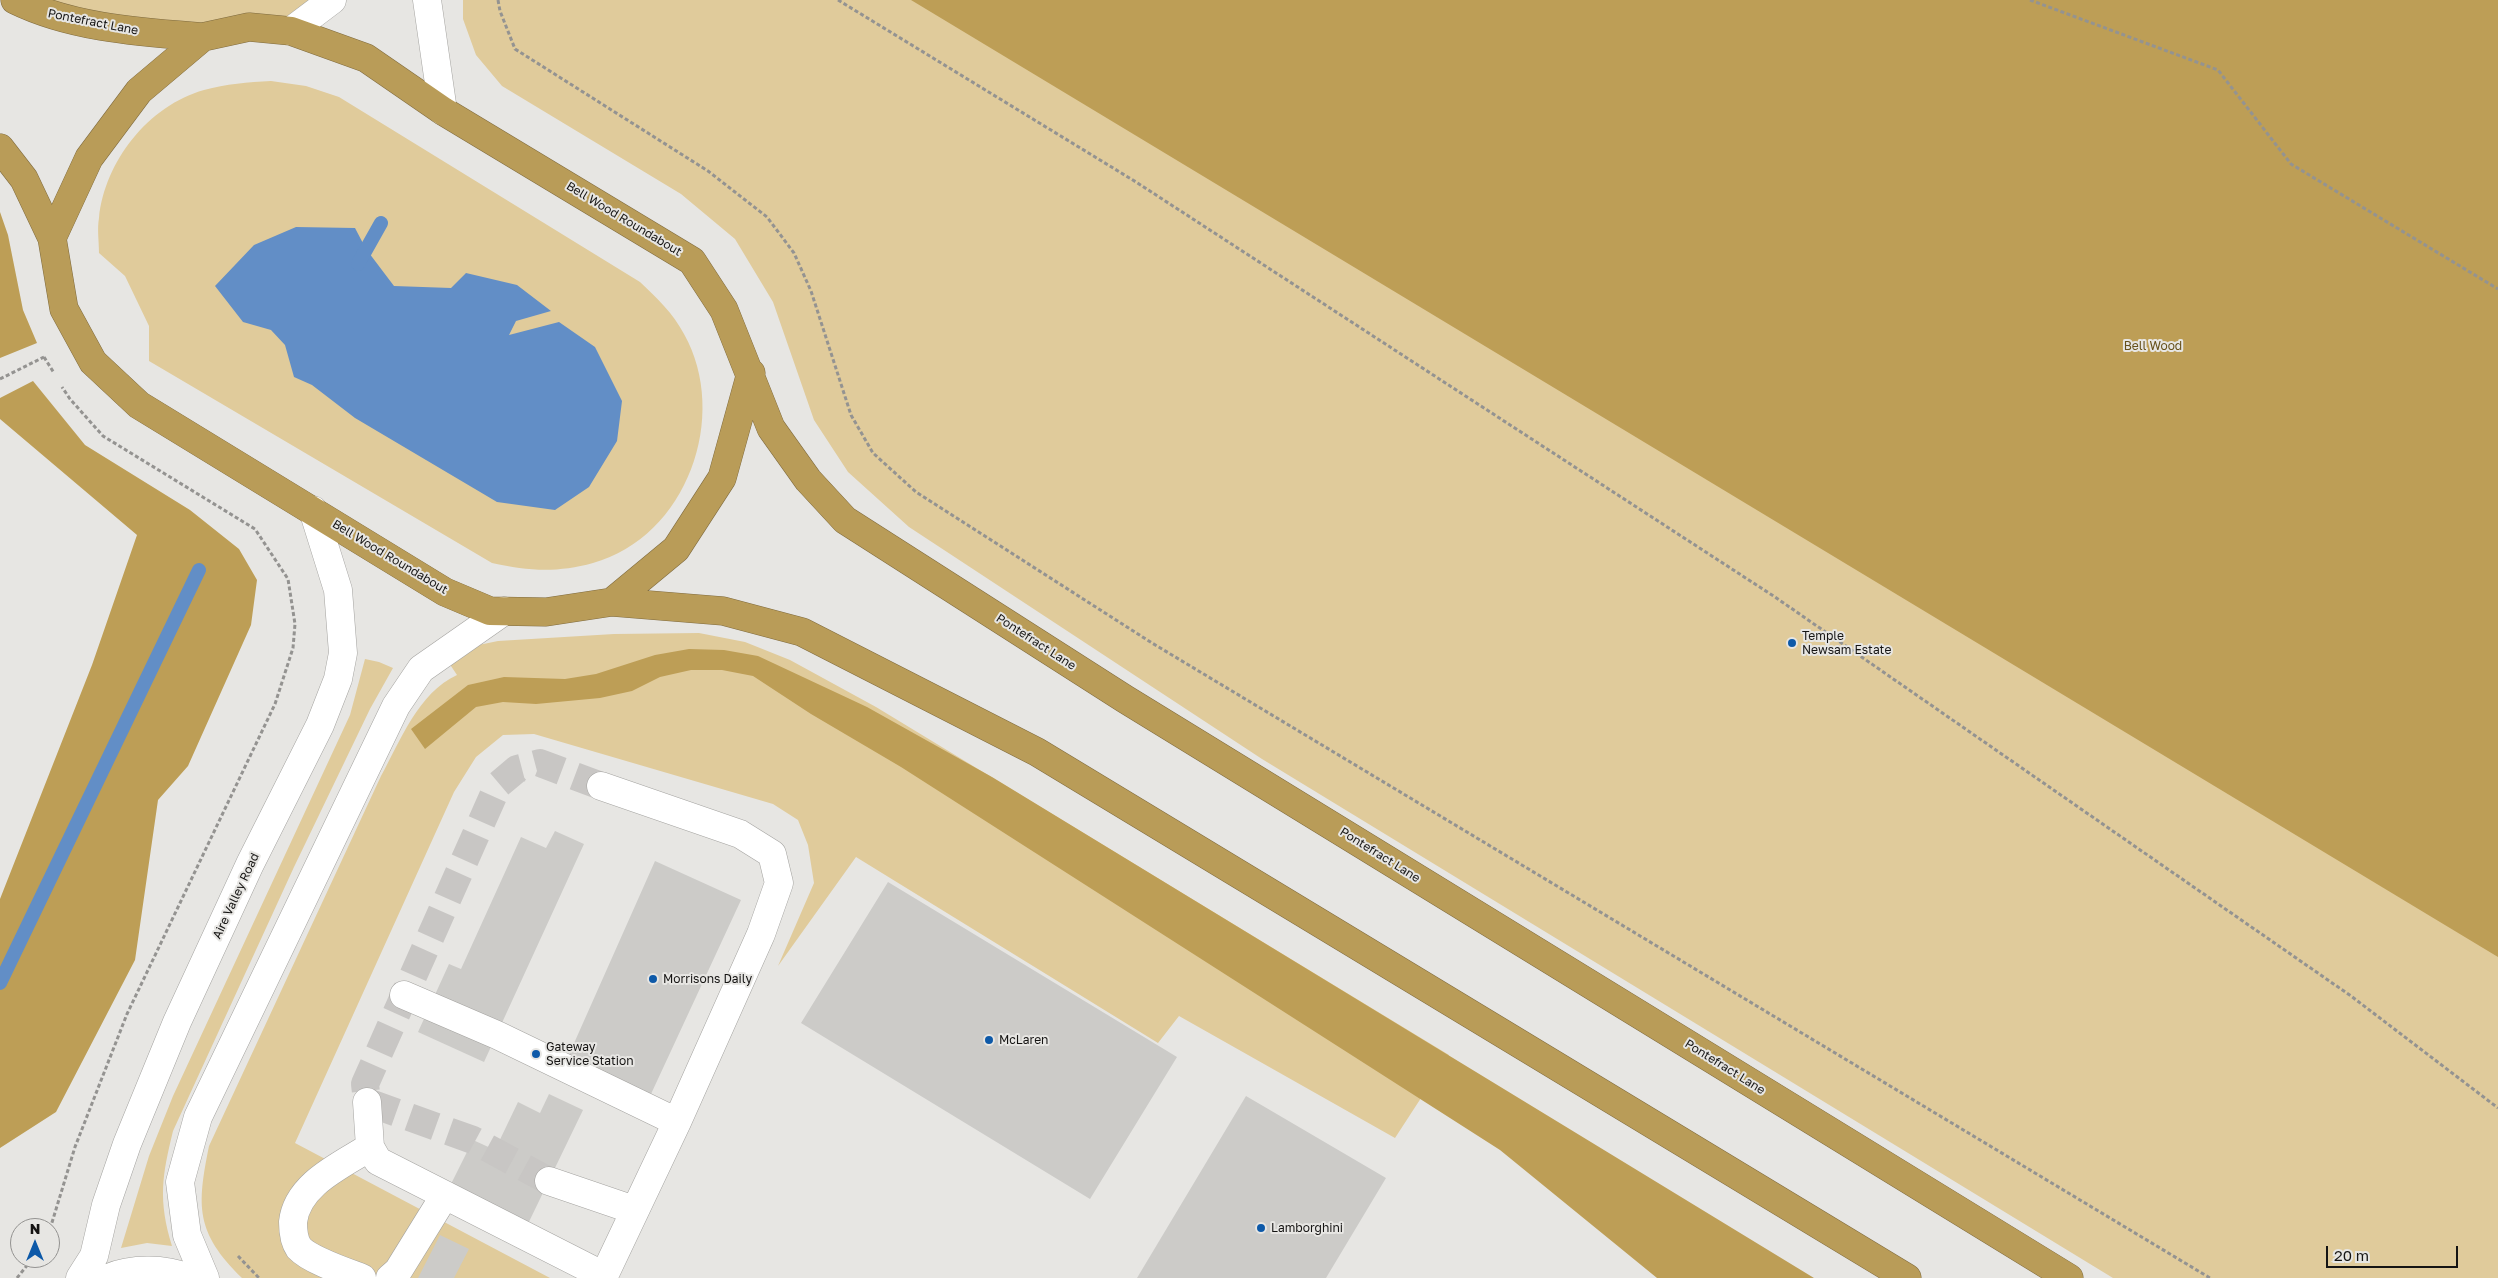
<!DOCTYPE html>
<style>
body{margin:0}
#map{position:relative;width:2498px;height:1278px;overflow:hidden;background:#e7e6e3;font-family:"Golos Text",sans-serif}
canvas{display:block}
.north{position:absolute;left:10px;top:1218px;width:50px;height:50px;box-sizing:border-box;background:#e7e6e3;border:1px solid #939290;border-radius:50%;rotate:0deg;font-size:14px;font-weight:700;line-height:20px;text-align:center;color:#151413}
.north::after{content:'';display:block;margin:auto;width:18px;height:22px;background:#0d59a8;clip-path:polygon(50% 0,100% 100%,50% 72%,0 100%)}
.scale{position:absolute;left:2326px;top:1246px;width:132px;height:22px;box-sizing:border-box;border:2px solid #151413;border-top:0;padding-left:6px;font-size:15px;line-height:18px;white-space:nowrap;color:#151413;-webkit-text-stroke:4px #e7e6e3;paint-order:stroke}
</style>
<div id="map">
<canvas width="2498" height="1278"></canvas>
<div class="north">N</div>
<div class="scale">20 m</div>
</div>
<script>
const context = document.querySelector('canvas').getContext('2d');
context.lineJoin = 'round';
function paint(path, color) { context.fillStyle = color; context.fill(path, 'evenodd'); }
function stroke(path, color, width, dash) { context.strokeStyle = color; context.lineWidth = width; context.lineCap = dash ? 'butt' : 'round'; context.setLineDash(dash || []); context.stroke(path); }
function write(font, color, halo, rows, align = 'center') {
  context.font = font + ' "Golos Text",sans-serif'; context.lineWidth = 4; context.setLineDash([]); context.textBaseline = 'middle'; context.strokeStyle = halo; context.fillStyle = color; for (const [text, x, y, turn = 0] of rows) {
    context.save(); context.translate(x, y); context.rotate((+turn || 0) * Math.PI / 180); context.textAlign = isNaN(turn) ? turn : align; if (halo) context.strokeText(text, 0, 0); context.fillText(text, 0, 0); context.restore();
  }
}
paint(new Path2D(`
 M 17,0 L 332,0 L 291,31 L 203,37 Z
 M 463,0 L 2498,0 L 2498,1278 L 2113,1278 L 1262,759 L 909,527 L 848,472 L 814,420 L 773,302 L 735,239 L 681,194 L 502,86 L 476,55 L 463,19 Z
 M 271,81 L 306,86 L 339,97 L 640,282 C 657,298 673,313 684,334 C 730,416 687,537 593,563 C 557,573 528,571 492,563 L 149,361 L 149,326 L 125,276 L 99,253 C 99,241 97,229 99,218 C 105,161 148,106 204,90 C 226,84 248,82 271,81 Z
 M 699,633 L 745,642 L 790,660 L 876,707 L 1449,1055 L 1395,1138 L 1179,1016 L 1158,1043 L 856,857 L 778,966 L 814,883 L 808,845 L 798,820 L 773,804 L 534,734 L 503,735 L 476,757 L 454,792 L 295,1143 L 550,1278 L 242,1278 C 195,1232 197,1206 209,1146 L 381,776 C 401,740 418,693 457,675 L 447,660 L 469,647 L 498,641 L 614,634 Z
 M 365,659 L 379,662 L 393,668 L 370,709 L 294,867 L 173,1131 C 162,1176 158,1200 172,1246 L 147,1243 L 121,1248 L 149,1156 L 173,1096 L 350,715 Z`), '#e0cb9b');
paint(new Path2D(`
 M 911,0 L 2498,0 L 2498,957 Z
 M 0,212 L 8,235 L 23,310 L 37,343 L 0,358 Z
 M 33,381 L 85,445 L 190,510 L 239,549 L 257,580 L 251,625 L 188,766 L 158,800 L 135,960 L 56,1112 L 0,1148 L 0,899 L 92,665 L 137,535 L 0,419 L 0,398 Z
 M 689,649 L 724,650 L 758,656 L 867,707 L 992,777 L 1814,1278 L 1657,1278 L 1500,1150 L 901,767 L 811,714 L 753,676 L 722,670 L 691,670 L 660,677 L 632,691 L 600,698 L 536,704 L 503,702 L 476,707 L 425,749 L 411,729 L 468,685 L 504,677 L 565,679 L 596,674 L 655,655 Z`), '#bd9e56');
paint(new Path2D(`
 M 296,227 L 355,228 L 366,249 L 394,286 L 451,288 L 466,273 L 517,285 L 551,311 L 516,321 L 509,335 L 559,322 L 595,347 L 622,401 L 617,441 L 589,487 L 555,510 L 497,502 L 355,418 L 312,385 L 294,377 L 285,345 L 271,330 L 243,322 L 215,286 L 254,245 Z`), '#628ec6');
stroke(new Path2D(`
 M 358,264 L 381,223
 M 0,983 L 199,570`), '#628ec6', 14);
paint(new Path2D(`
 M 555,831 L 584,844 L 484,1062 L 418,1032 L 449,964 L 461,969 L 521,837 L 546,848 Z
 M 655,861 L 741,900 L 651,1094 L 567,1059 Z
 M 888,882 L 1177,1057 L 1090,1199 L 801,1023 Z
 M 549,1094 L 583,1110 L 525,1230 L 447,1192 L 473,1140 L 495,1150 L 518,1102 L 540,1113 Z
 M 1246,1096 L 1386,1178 L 1326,1278 L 1137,1278 Z
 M 440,1235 L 469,1249 L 454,1278 L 418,1278 Z`), '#cccbc8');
stroke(new Path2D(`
 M 549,1181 L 473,1140 L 367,1102 L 365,1084 L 498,785 L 517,769 L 540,763 L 601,786`), '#c8c6c4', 28, [28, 14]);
const minor = new Path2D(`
 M 427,0 L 443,111
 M 291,31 L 332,0
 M 601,786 L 740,834 L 772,854 L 779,883 L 761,934 L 677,1122 L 603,1278
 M 404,995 L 497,1035 L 677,1122
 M 367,1102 L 370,1147 L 378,1161 L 604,1276
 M 549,1181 L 634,1210
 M 80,1278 L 94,1256 L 106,1205 L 127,1144 L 177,1022 L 250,864 L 320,725 L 338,679 L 343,653 L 338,590 L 313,510
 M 108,1278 C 131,1268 165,1268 188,1278
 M 205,1278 L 187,1235 L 180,1182 L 198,1117 L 396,706 L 421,669 L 504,611
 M 362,1278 C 346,1272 310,1260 299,1248 C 294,1241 293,1230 293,1222 C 297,1184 342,1165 370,1147
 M 390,1278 L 398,1271 L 445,1195`);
const highway = new Path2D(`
 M 15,0 C 72,28 140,32 203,37
 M 0,148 L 24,179 L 52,238
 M 751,373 L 722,478 L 676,549 L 612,602 L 546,612 L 490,611 L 445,592 L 139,405 L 93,362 L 64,309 L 52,238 L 89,158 L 139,91 L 203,37 L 249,27 L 291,31 L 366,58 L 443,111 L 692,261 L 724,310 L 771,428 L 808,480 L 845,520 L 1125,699 L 2069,1278
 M 612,602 L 723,611 L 802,632 L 1037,752 L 1907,1278`);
stroke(minor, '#a4a3a0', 29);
stroke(highway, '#806c40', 29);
stroke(new Path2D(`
 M 498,0 L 500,11 L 515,49 L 708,171 L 767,217 L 794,253 L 811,291 L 851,415 L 873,453 L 916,492 L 1152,643 L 2210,1278
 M 838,0 L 1136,182 L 1775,597 L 2351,996 L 2498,1108
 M 2030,0 L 2218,70 L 2291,164 L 2498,289
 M 44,357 L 54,373
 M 0,379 L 44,357
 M 50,1229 L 75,1147 L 127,1014 L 275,704 L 293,648 L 295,624 L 288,579 L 255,529 L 103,436 L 70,399 L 62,387
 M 238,1256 L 259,1278
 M 17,1278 L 33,1258`), '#949391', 3, [4, 2.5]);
stroke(minor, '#fff', 28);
stroke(highway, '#b99c58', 28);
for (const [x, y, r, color] of [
 [1792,643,5,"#0d59a8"],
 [653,979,5,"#0d59a8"],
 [989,1040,5,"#0d59a8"],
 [536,1054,5,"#0d59a8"],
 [1261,1228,5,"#0d59a8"]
]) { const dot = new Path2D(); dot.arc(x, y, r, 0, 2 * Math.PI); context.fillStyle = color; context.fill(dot); stroke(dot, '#e7e6e3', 2); }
write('12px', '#151413', '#e7e6e3', [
 ["Pontefract Lane",93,22,11],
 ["Bell Wood Roundabout",624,219,31],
 ["Bell Wood Roundabout",390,557,31],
 ["Pontefract Lane",1036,642,33],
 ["Pontefract Lane",1380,855,32],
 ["Aire Valley Road",236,896,-65],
 ["Pontefract Lane",1725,1067,32]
]);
write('12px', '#66501a', '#e7e6e3', [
 ["Bell Wood",2153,346]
]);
write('12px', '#151413', '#e7e6e3', [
 ["Temple",1802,636],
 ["Newsam Estate",1802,650],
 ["Morrisons Daily",663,979],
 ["McLaren",999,1040],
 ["Gateway",546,1047],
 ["Service Station",546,1061],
 ["Lamborghini",1271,1228]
], 'left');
</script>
